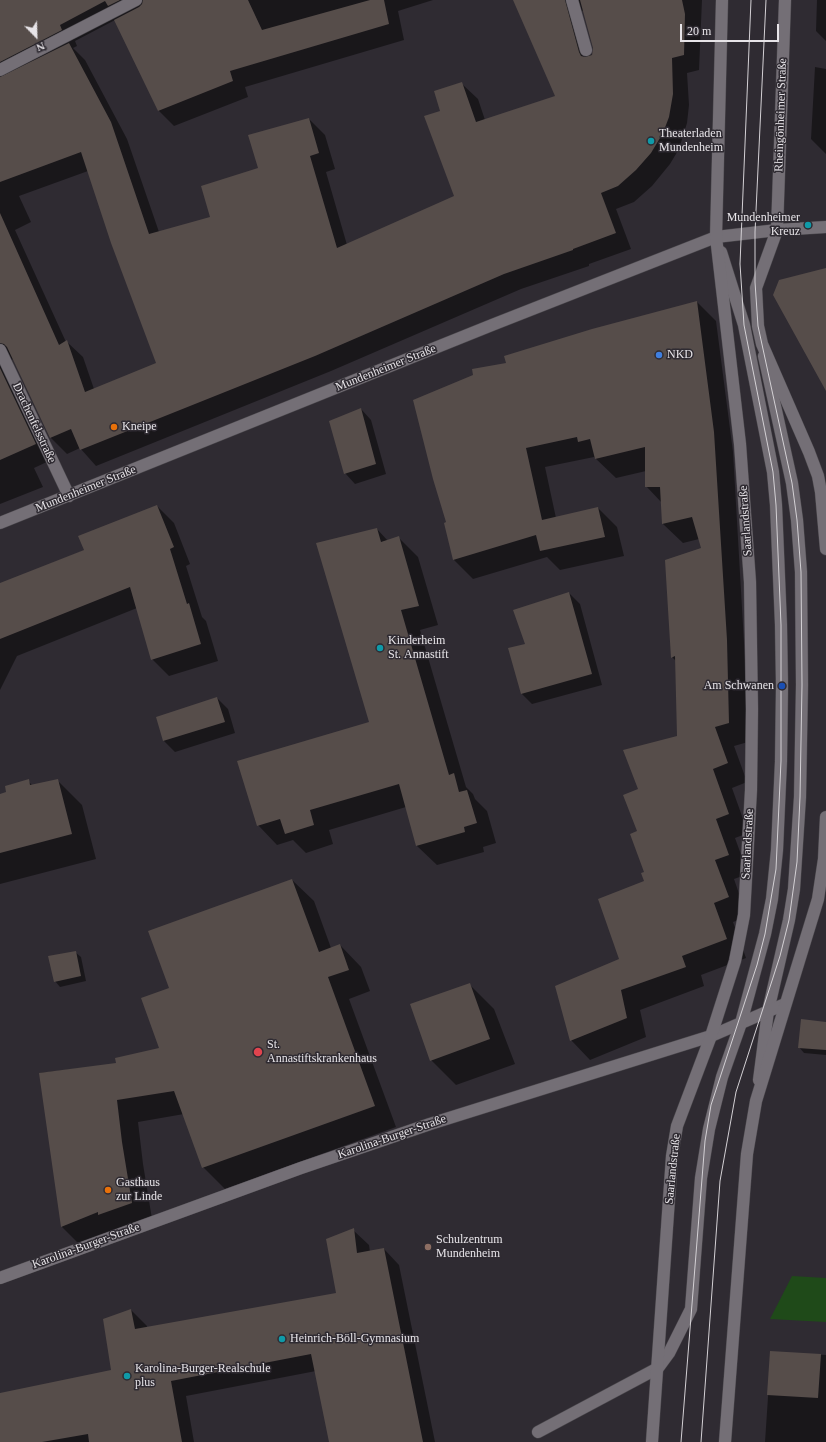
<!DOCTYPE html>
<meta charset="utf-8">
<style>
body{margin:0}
#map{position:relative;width:826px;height:1442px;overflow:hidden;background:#2f2b32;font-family:"Times New Roman",serif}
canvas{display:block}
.north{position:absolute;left:16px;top:16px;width:40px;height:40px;-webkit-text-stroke:3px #2f2b32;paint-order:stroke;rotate:157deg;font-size:11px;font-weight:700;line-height:16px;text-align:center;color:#e7e4e8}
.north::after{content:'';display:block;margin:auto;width:14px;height:18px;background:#e7e4e8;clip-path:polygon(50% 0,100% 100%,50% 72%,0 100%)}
.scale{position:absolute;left:680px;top:24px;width:99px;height:18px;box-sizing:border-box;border:2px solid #e7e4e8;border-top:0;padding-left:5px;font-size:12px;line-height:14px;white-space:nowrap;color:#e7e4e8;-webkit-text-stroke:3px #2f2b32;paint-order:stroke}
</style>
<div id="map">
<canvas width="826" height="1442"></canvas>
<div class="north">N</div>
<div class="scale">20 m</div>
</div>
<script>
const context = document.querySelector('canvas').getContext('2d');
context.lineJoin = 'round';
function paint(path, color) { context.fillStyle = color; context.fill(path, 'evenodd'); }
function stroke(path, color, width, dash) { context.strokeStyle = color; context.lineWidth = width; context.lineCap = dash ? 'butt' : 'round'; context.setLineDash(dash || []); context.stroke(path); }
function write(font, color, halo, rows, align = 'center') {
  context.font = font + ' "Times New Roman",serif'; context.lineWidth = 3; context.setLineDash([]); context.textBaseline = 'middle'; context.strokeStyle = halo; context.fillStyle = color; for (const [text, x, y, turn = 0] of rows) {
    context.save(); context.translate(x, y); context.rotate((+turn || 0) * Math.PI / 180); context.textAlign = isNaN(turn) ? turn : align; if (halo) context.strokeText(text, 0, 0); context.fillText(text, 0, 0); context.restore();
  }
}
paint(new Path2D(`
 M 792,1276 L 826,1278 L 826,1322 L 770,1319 Z`), '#1f4a19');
paint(new Path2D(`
 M 9,0 L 433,0 L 398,11 L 404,40 L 245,87 L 248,97 L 174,126 L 158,110 L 115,20 L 75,41 L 77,46 L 73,48 L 85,60 L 127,139 L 159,232 L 211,218 L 309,119 L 325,135 L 335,169 L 326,172 L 347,245 L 456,196 L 441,112 L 462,84 L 478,99 L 485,120 L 557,96 L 514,0 L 581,0 L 587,8 L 582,11 L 580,18 L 591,56 L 619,0 L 702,0 L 699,70 L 687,73 L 689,105 L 687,123 L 679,149 L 670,164 L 652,186 L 634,202 L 616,209 L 631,249 L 589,264 L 589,266 L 521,289 L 331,371 L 96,466 L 80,448 L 67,454 L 51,438 L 13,359 L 9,362 L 51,460 L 34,468 L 43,487 L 0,504 L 0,6 ZM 88,171 L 157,364 L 94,389 L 83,357 L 67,342 L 66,342 L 15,230 L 31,222 L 19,196 Z
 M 817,0 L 826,0 L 826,41 L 816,31 Z
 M 815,67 L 826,69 L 826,154 L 811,139 Z
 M 697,302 L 716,321 L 733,452 L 745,660 L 748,742 L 734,746 L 747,782 L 732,788 L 748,833 L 735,838 L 748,874 L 734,879 L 747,917 L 733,922 L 746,958 L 701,975 L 704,986 L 640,1010 L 646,1037 L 590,1060 L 571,1040 L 621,960 L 645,881 L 645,873 L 638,832 L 639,790 L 678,737 L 676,661 L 672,657 L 702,548 L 699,539 L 683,543 L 663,524 L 662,503 L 646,486 L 646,471 L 616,478 L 594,457 L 545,467 L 556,518 L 598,508 L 617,527 L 624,556 L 560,570 L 547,557 L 473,579 L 454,560 L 445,524 L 447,523 L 507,363 Z
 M 361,409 L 371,420 L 386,474 L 355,484 L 345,473 Z
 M 157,506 L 174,523 L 190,564 L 186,566 L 202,617 L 206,621 L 218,661 L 169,676 L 152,659 L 137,608 L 17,656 L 0,690 L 0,584 L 85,550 Z
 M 377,529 L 388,541 L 399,538 L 418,557 L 438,625 L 420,630 L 466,787 L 473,794 L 475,799 L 487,811 L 496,843 L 483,847 L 484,852 L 437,865 L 417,846 L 406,807 L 329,830 L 333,844 L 306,853 L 293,840 L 277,845 L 258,825 L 371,723 Z
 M 569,593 L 580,604 L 602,685 L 532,704 L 521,693 L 526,645 Z
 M 217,698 L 228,709 L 235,733 L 175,752 L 164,741 L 157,718 Z
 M 57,780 L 82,805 L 96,859 L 0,884 L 0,795 L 8,793 L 28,781 L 33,786 Z
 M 292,880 L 314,901 L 331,948 L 340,945 L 361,967 L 370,991 L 349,999 L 396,1127 L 225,1189 L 203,1167 L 184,1114 L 138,1122 L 143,1164 L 153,1225 L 83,1248 L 62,1227 L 40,1073 L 117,1064 L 160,1049 L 170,989 Z
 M 75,952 L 81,957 L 86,981 L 60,987 L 55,981 Z
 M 469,984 L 494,1009 L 515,1064 L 456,1085 L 431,1060 Z
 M 826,1023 L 826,1055 L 804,1053 L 799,1047 Z
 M 353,1230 L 369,1245 L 370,1252 L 384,1249 L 399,1265 L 435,1442 L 330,1442 L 316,1371 L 186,1396 L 194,1442 L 0,1442 L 0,1394 L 112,1371 L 131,1310 L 147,1326 L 147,1328 L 337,1294 Z
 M 771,1352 L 826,1355 L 826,1442 L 765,1442 Z`), '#0007');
paint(new Path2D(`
 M 0,0 L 120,0 L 108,6 L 105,1 L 60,25 L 62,30 L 0,62 Z
 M 143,0 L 248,0 L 262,30 L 370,0 L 384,0 L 389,24 L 230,71 L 233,81 L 158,111 L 114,20 L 139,7 L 142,4 Z
 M 513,0 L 565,0 L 579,52 L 581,56 L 585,57 L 592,55 L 593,48 L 580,0 L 682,0 L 685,14 L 684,55 L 672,58 L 673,94 L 669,117 L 663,133 L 651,153 L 636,170 L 618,186 L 601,193 L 616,233 L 573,249 L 573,250 L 504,274 L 315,356 L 80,450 L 71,429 L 50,438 L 7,347 L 4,344 L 0,343 L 0,213 L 59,345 L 67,340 L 85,392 L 156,363 L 111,243 L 81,152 L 0,182 L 0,77 L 69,43 L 111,122 L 149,234 L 210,217 L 201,186 L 258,168 L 248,135 L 309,118 L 319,153 L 310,156 L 337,248 L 454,196 L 424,116 L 440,111 L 434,91 L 462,82 L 476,122 L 555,96 Z
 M 826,268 L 826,391 L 773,295 L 779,280 Z
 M 697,301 L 714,432 L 727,640 L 729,723 L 715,727 L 728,763 L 713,769 L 729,814 L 716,819 L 729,855 L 715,860 L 729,897 L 714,903 L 727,939 L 682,956 L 686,967 L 621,990 L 627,1018 L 570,1041 L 555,986 L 619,959 L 598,899 L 644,881 L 641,873 L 644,872 L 630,834 L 637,831 L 623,795 L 638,789 L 623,750 L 677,736 L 675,656 L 671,658 L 665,560 L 701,548 L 692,517 L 662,524 L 660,487 L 645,487 L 645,447 L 595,459 L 590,439 L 578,442 L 577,437 L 526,448 L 542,520 L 598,507 L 605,537 L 540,551 L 536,535 L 453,560 L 444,523 L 446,522 L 433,479 L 413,400 L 473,375 L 472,369 L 506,363 L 504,356 L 592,329 Z
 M 0,368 L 36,444 L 0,460 Z
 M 361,408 L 376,464 L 344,474 L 329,421 Z
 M 157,505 L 174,547 L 170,549 L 187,604 L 189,603 L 201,644 L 151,660 L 130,587 L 0,639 L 0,583 L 84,550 L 78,536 Z
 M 377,528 L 381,542 L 399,536 L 419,606 L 401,610 L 449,775 L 454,773 L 459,792 L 467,790 L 477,823 L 464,827 L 465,832 L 416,846 L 399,784 L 310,810 L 314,825 L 285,834 L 280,819 L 257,826 L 237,761 L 369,722 L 316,543 Z
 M 569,592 L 592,674 L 521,694 L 508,648 L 525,644 L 513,610 Z
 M 217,697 L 225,722 L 163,741 L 156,717 Z
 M 29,779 L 30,785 L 58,779 L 72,834 L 0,853 L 0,794 L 6,792 L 5,786 Z
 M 292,879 L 319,952 L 340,944 L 349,970 L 328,977 L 375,1106 L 202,1168 L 174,1091 L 117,1100 L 122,1142 L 132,1203 L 98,1215 L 98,1212 L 61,1227 L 39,1073 L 116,1063 L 115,1058 L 159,1048 L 141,998 L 169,988 L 148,931 Z
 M 76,951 L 81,976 L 54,982 L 48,956 Z
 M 470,983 L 490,1039 L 430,1061 L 410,1004 Z
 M 801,1019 L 826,1022 L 826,1050 L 798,1048 Z
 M 354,1228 L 357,1253 L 384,1248 L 423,1442 L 329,1442 L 311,1354 L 171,1381 L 182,1442 L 89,1442 L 88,1434 L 42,1442 L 0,1442 L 0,1393 L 111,1370 L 103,1319 L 131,1309 L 135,1329 L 336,1293 L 326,1239 Z
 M 770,1351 L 821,1354 L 818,1398 L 767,1395 Z`), '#564d4a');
const lane = new Path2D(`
 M 572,0 L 586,50
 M 759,1080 L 768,1011 L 789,920 L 794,889 L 800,797 L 802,685 L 801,572 L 797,520 L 792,483 L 764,356
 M 538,1432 L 658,1368 L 669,1353 L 691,1309 L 701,1178 L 709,1129 L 722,1077 L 741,1023 L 765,934 L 772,899 L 777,850 L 781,761 L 782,686 L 781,625 L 776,505 L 773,472 L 744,325 L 721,252`);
const street = new Path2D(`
 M 0,70 L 136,0
 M 0,350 L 69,496
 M 0,523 L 492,325 L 716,237 L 777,230 L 826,227
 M 0,1278 L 301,1168 L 430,1124 L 711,1036 L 785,1004`);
const secondary = new Path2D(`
 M 785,0 L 777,230 L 756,288 L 758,326 L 762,344 L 809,452 L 818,476 L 821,492 L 826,549
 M 652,1442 L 672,1156 L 677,1126 L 711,1036 L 735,961 L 744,915 L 751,790 L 752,709 L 750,582 L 740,444 L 716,237 L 722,0
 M 725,1442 L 747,1154 L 756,1101 L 818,899 L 824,859 L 826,817`);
stroke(lane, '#49464b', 13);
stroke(street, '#49464b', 13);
stroke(secondary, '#49464b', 13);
stroke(lane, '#746f76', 12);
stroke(street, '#746f76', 12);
stroke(secondary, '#746f76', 12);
stroke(new Path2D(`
 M 681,1442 L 705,1141 L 711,1105 L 757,965 L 765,934 L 776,869 L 781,761 L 781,625 L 776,505 L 773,472 L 744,325 L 740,264 L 751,0
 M 701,1442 L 720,1181 L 736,1092 L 780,956 L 789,920 L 797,862 L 800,797 L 802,685 L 801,572 L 797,520 L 792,483 L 758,326 L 755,282 L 755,232 L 766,0`), '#d4d1d5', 1);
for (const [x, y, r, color] of [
 [651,141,4,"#0f9aa8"],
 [808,225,4,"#0f9aa8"],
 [659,355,4,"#3f7fe0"],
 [114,427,4,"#e8710a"],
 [380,648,4,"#0f9aa8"],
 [782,686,4,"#1a4fb4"],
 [258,1052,5,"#e0444e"],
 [108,1190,4,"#e8710a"],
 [428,1247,4,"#8d6e63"],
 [282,1339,4,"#0f9aa8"],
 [127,1376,4,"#0f9aa8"]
]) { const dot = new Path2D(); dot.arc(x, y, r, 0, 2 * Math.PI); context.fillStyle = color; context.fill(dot); stroke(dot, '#2f2b32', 1.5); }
write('12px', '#e7e4e8', '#2f2b32', [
 ["Rheingönheimer Straße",781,115,-88],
 ["Mundenheimer Straße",386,368,-22],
 ["Drachenfelsstraße",34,423,65],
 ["Mundenheimer Straße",86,489,-22],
 ["Saarlandstraße",746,521,-94],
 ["Saarlandstraße",748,844,-87],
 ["Karolina-Burger-Straße",392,1137,-19],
 ["Saarlandstraße",673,1169,-84],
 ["Karolina-Burger-Straße",86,1246,-20]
]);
write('12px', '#e7e4e8', '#2f2b32', [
 ["Theaterladen",659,134],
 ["Mundenheim",659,148],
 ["Mundenheimer",800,218,"right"],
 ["Kreuz",800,232,"right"],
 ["NKD",667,355],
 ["Kneipe",122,427],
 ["Kinderheim",388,641],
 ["St. Annastift",388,655],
 ["Am Schwanen",774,686,"right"],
 ["St.",267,1045],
 ["Annastiftskrankenhaus",267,1059],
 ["Gasthaus",116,1183],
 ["zur Linde",116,1197],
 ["Schulzentrum",436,1240],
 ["Mundenheim",436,1254],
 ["Heinrich-Böll-Gymnasium",290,1339],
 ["Karolina-Burger-Realschule",135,1369],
 ["plus",135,1383]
], 'left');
</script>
